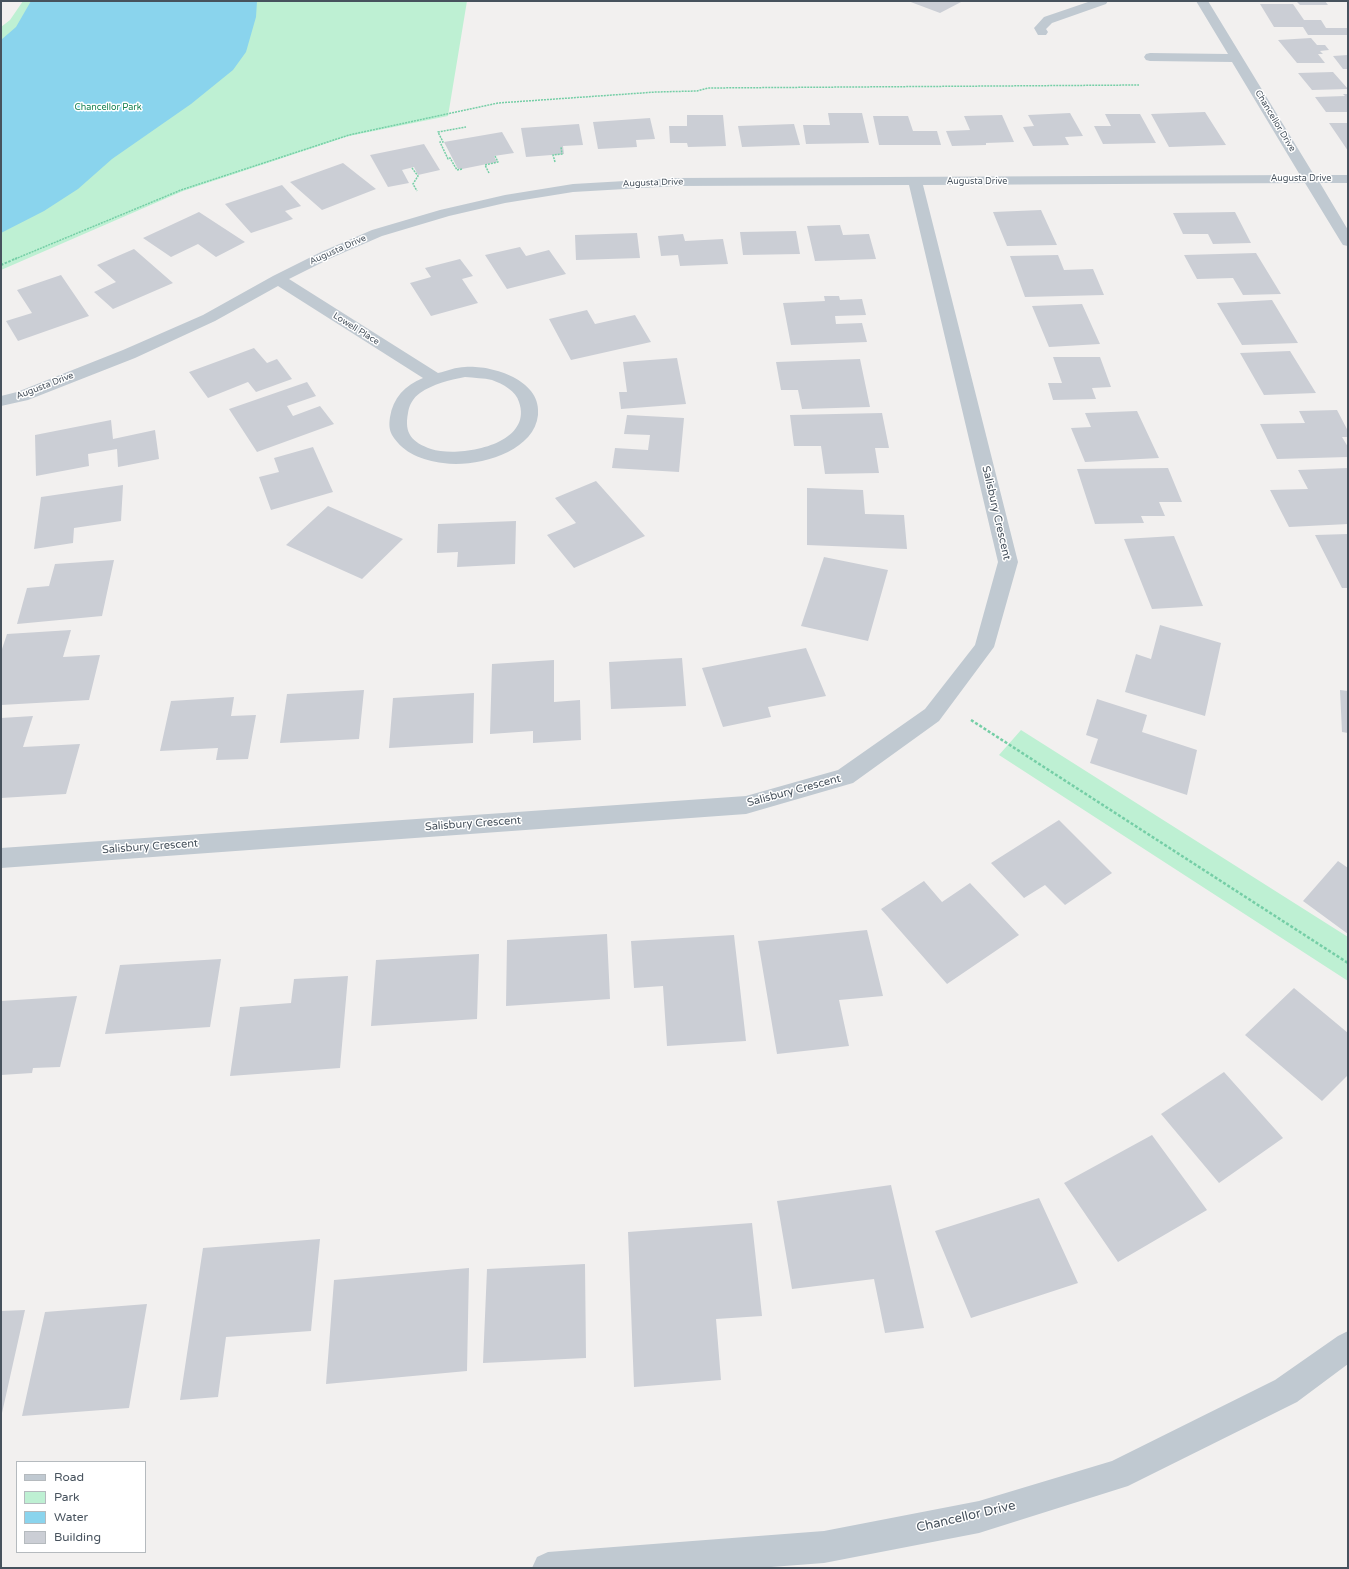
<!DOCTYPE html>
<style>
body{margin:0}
#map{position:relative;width:1349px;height:1569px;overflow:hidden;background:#f2f0ef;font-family:"Varela Round",sans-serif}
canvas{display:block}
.frame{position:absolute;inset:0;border:2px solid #47525d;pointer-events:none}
.legend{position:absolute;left:16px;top:1461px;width:130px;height:92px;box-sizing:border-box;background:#fff;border:1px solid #b5babe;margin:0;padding:5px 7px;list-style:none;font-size:12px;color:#47525d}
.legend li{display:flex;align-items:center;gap:8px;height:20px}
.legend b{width:20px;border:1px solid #b5babe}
</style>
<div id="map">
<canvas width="1349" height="1569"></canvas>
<div class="frame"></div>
<ul class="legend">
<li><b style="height:5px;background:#c0c9d1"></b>Road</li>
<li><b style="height:11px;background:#bef0d3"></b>Park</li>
<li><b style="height:11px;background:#8ad4ed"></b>Water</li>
<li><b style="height:11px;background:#cbced5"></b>Building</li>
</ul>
</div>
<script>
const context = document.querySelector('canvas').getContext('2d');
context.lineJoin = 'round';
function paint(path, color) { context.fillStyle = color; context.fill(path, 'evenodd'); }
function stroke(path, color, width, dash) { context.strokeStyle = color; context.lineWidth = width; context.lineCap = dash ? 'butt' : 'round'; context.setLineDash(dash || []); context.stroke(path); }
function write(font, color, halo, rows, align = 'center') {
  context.font = font + ' "Varela Round",sans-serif'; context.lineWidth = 3; context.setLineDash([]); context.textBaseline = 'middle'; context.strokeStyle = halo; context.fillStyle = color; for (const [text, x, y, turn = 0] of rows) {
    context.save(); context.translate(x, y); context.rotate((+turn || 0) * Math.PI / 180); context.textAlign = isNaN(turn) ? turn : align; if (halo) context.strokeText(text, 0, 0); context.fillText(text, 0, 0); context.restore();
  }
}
paint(new Path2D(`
 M 23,1 L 467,1 L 448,116 L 349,136 L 183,191 L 1,270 L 1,27 L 10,20 Z
 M 1021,730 L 1348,937 L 1348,981 L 999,755 Z`), '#bef0d3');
paint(new Path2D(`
 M 31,1 L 257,1 L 256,17 L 246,52 L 233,70 L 191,104 L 112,159 L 78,189 L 44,211 L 1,233 L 1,40 L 16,27 Z`), '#8ad4ed');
paint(new Path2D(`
 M 908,1 L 963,1 L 940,13 Z
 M 1296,1 L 1325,1 L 1328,5 L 1300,5 Z
 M 1260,4 L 1293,4 L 1304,20 L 1321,20 L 1326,28 L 1348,28 L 1348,35 L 1308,35 L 1303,27 L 1274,27 Z
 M 1311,38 L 1317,45 L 1325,45 L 1329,50 L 1320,51 L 1323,54 L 1318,54 L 1325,63 L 1297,63 L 1278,40 Z
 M 1348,55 L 1348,69 L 1343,69 L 1333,56 Z
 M 1333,72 L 1348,89 L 1312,90 L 1298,73 Z
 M 1343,94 L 1348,94 L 1348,112 L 1326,112 L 1315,97 L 1345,96 Z
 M 1205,112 L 1226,145 L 1169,147 L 1151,114 Z
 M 828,113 L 862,113 L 869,143 L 806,144 L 803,125 L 830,125 Z
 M 1070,113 L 1083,136 L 1065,137 L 1069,145 L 1033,146 L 1023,127 L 1034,126 L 1028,115 Z
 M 1105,114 L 1140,114 L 1156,143 L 1103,144 L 1094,126 L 1111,126 Z
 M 687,115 L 723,115 L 726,146 L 688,147 L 687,143 L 670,143 L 669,126 L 687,126 Z
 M 1002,115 L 1014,142 L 986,143 L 986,145 L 952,146 L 946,131 L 970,130 L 964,116 Z
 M 873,116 L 908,116 L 913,131 L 937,131 L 941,145 L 879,145 Z
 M 650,118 L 655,139 L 636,140 L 637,147 L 598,149 L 593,122 Z
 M 1329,123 L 1348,123 L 1348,151 L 1342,142 Z
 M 579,124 L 583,145 L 563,146 L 564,154 L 526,157 L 521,128 Z
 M 794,124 L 800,145 L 742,147 L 738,126 Z
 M 502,132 L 514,153 L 494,156 L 497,162 L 462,169 L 458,169 L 444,142 Z
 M 424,144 L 440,170 L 418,175 L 414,167 L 402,170 L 409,183 L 388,187 L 370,155 Z
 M 343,163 L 376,189 L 322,210 L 290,182 Z
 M 282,185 L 301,206 L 285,211 L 293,219 L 251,233 L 225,204 Z
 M 1041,210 L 1057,245 L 1007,246 L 993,212 Z
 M 199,212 L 245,242 L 216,257 L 198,244 L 171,257 L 143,238 Z
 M 1235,212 L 1251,243 L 1213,244 L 1208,234 L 1183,234 L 1173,213 Z
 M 840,225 L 843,235 L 869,234 L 876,259 L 815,261 L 807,226 Z
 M 796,231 L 800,254 L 743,255 L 740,232 Z
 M 637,233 L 640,258 L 576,260 L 575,235 Z
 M 683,234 L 685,241 L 723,239 L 728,264 L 680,266 L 678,255 L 661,256 L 658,236 Z
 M 520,247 L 526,256 L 549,250 L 566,274 L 507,289 L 485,255 Z
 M 134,249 L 173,283 L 113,309 L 94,292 L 116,282 L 97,265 Z
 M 1256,253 L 1281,294 L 1243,295 L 1233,278 L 1197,279 L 1184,255 Z
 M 1058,255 L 1064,270 L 1093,269 L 1104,295 L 1025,297 L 1010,256 Z
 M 460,259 L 473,276 L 462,279 L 478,303 L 431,316 L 410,283 L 431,277 L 425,268 Z
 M 61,275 L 89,316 L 18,341 L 6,321 L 32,313 L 17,290 Z
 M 824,296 L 839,296 L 840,300 L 862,299 L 866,315 L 835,316 L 836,324 L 862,323 L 867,342 L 791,345 L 783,303 L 825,301 Z
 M 1272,300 L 1298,343 L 1242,345 L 1217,303 Z
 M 1082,304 L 1100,344 L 1049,347 L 1032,306 Z
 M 587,310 L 595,324 L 635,315 L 651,342 L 571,360 L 549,319 Z
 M 254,348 L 267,363 L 277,359 L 292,379 L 256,392 L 248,382 L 208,398 L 189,372 Z
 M 1290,351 L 1316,393 L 1264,395 L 1240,353 Z
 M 1053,357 L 1100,357 L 1111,387 L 1092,388 L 1096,399 L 1053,400 L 1048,383 L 1062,383 Z
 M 677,358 L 686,404 L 621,409 L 619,392 L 627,392 L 623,362 Z
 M 860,359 L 870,407 L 802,409 L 798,390 L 781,390 L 776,362 Z
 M 307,382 L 316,396 L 287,406 L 293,416 L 320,406 L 334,424 L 257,452 L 229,409 Z
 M 1337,410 L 1348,431 L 1348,437 L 1342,437 L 1348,447 L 1348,457 L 1277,459 L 1260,424 L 1305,423 L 1299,411 Z
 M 1137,411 L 1159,458 L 1085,462 L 1071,428 L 1091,427 L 1085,413 Z
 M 882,413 L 889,448 L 875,448 L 879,473 L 825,474 L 821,446 L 794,446 L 790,415 Z
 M 627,415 L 684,418 L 679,472 L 612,468 L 615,448 L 648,450 L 650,435 L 624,434 Z
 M 111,420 L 113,439 L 155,430 L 159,459 L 118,467 L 117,449 L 88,454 L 89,466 L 36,476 L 35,435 Z
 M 313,447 L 333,492 L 271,510 L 259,477 L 279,472 L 274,458 Z
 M 1168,468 L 1182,502 L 1159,502 L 1165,516 L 1141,516 L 1144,523 L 1095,524 L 1077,469 Z
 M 1348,468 L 1348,524 L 1289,527 L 1270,490 L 1308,489 L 1298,470 Z
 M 596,481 L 645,536 L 574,568 L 547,535 L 576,523 L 555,498 Z
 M 123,485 L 121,521 L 74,528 L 73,543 L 34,549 L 41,497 Z
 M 807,488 L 863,490 L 865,514 L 904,515 L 907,549 L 807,545 Z
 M 328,506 L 403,539 L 362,579 L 286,545 Z
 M 516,521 L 515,564 L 457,567 L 458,552 L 437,553 L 438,524 Z
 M 1348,534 L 1348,588 L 1342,588 L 1315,535 Z
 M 1174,536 L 1203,606 L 1152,609 L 1124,539 Z
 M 824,557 L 888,570 L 868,641 L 801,626 Z
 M 114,560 L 102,616 L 17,624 L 27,588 L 49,586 L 55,564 Z
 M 1160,625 L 1221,643 L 1205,716 L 1125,692 L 1136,654 L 1151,659 Z
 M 71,630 L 63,657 L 100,655 L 89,700 L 1,705 L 1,652 L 7,634 Z
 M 806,648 L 826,696 L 768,707 L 771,717 L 723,727 L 702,668 Z
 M 682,658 L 686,706 L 611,709 L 609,662 Z
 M 554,660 L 554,702 L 580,700 L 581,740 L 533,743 L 533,731 L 490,734 L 492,664 Z
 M 364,690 L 359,739 L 280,743 L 287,694 Z
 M 1340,690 L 1348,691 L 1348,733 L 1342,732 Z
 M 474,693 L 473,743 L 389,748 L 393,698 Z
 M 234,697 L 231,716 L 256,715 L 248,759 L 216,760 L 218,748 L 160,751 L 171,701 Z
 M 1097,699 L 1147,715 L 1142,732 L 1197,750 L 1187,795 L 1090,763 L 1098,739 L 1086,735 Z
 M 33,716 L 23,747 L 80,744 L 66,794 L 1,798 L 1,718 Z
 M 1059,820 L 1112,873 L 1065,905 L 1045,885 L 1024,898 L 991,863 Z
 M 1338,861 L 1348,868 L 1348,934 L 1303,901 Z
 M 924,881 L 942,902 L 970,883 L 1019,935 L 947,984 L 881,909 Z
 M 867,930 L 883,996 L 839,1000 L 849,1046 L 777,1054 L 758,941 Z
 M 607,934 L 610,999 L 506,1006 L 507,940 Z
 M 734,935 L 746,1041 L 667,1046 L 663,986 L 634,988 L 631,941 Z
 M 479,954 L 477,1019 L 371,1026 L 376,960 Z
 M 221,959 L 210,1027 L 105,1034 L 120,965 Z
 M 348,976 L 340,1068 L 230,1076 L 240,1007 L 291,1003 L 294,979 Z
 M 1294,988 L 1348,1033 L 1348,1075 L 1322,1101 L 1245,1035 Z
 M 77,996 L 60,1067 L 33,1068 L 32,1073 L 1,1075 L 1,1001 Z
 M 1224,1072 L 1283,1138 L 1219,1183 L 1161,1114 Z
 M 1152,1135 L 1207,1210 L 1118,1262 L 1064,1183 Z
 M 891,1185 L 924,1328 L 885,1333 L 874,1279 L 792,1289 L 777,1201 Z
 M 1039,1198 L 1078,1283 L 971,1318 L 935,1231 Z
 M 752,1223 L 762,1316 L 716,1319 L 721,1380 L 634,1387 L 628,1232 Z
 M 320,1239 L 311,1331 L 226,1337 L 218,1397 L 180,1400 L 203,1248 Z
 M 585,1264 L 586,1358 L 483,1363 L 487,1269 Z
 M 469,1268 L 467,1371 L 326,1384 L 334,1280 Z
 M 147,1304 L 129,1408 L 22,1416 L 45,1312 Z
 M 25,1310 L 2,1413 L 1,1413 L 1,1311 Z`), '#cbced5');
stroke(new Path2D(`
 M 555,162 L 553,155 L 562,154 L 561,147
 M 412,168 L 418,176 L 413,184 L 417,191
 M 462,169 L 457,170 L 450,158 L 448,159 L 440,142 L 443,142 L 438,132 L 466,127
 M 489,173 L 485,165 L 498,162 L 495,156
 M 15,259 L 181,190 L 349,135 L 498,103 L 656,92 L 697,91 L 708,88 L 1139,85`), '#75cea6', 1.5, [2, 1]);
stroke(new Path2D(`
 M 1,265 L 17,258`), '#75cea6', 2, [2.5, 1.5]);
stroke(new Path2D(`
 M 971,720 L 1348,963`), '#75cea6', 2.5, [3, 2]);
paint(new Path2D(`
 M 1091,1 L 1108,1 L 1106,4 L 1052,23 L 1046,29 L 1048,32 L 1046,35 L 1038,35 L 1034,28 L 1044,17 Z
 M 1196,1 L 1208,1 L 1314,175 L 1348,175 L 1348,183 L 1320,183 L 1348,230 L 1348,246 L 1343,245 L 1341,242 L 1305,183 L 923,185 L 1018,562 L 994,647 L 939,721 L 853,783 L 746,814 L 1,868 L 1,848 L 746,796 L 838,770 L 925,709 L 975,645 L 998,562 L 909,185 L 677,186 L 573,192 L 505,203 L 449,216 L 382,236 L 331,258 L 289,279 L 438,373 C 447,371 456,367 465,367 C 492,365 542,380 538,415 C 534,453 475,468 443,463 C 422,460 404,454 392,435 C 389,429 389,424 390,417 C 393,398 405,385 423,378 L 278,286 L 215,321 L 135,358 L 28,400 L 1,406 L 1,396 L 17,392 L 123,350 L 203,315 L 273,276 L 321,252 L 372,230 L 440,210 L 505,195 L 573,184 L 677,178 L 1300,175 L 1232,62 L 1150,61 L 1146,60 L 1144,57 L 1146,54 L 1150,53 L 1228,54 ZM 465,377 C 474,378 484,378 492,380 C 503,384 516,391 519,402 C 534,445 459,458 431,449 C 412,442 404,434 408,413 C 409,405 413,398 420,393 C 433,384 449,380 465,377 Z
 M 1348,1331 L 1348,1364 L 1297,1402 L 1128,1486 L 979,1533 L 824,1563 L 758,1568 L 532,1568 L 537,1557 L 548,1552 L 824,1531 L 979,1501 L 1112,1461 L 1275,1380 L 1338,1336 Z`), '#c0c9d1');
write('9px', '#168050', '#fff', [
 ["Chancellor Park",108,108]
]);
write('9px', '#47525d', '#fff', [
 ["Chancellor Drive",1275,121,59],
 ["Augusta Drive",1301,179],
 ["Augusta Drive",977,182],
 ["Augusta Drive",653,183,-2],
 ["Augusta Drive",338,250,-24],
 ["Lowell Place",356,329,32],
 ["Augusta Drive",45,386,-21]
]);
write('11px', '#47525d', '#fff', [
 ["Salisbury Crescent",996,513,77],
 ["Salisbury Crescent",794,791,-15],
 ["Salisbury Crescent",473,824,-4],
 ["Salisbury Crescent",150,847,-4]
]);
write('13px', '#47525d', '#fff', [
 ["Chancellor Drive",966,1517,-13]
]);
</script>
